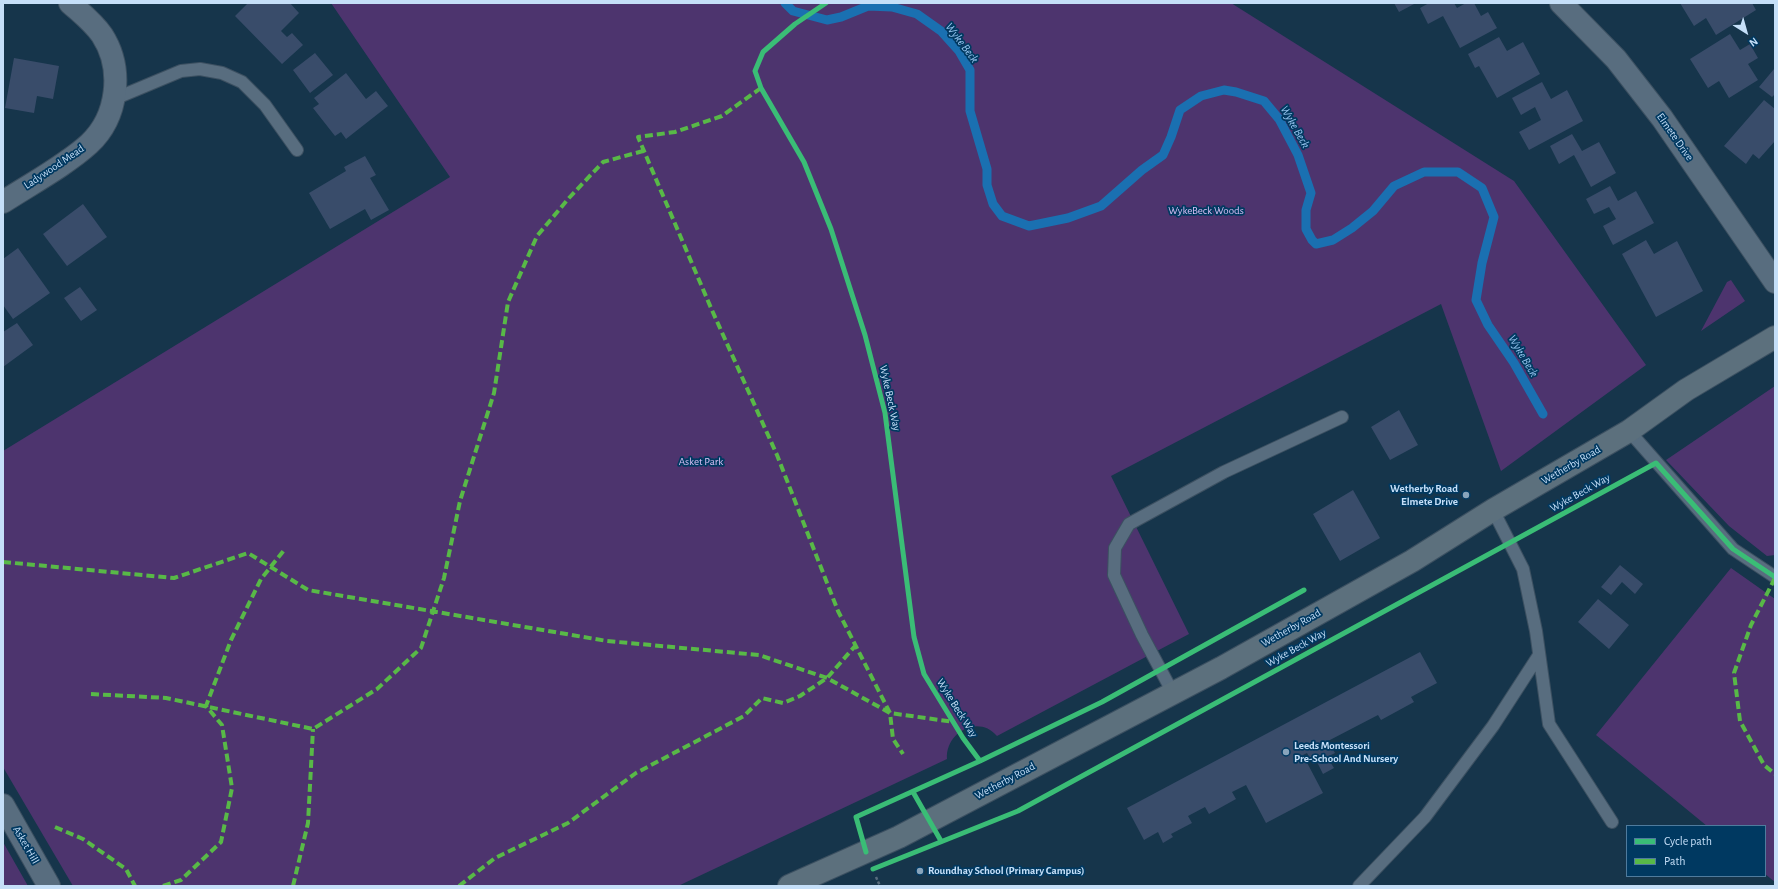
<!DOCTYPE html>
<style>
body{margin:0}
#map{position:relative;width:1778px;height:889px;overflow:hidden;background:#16354b;font-family:"Alegreya Sans",sans-serif}
canvas{display:block}
.frame{position:absolute;inset:0;border:4px solid #c5dff8;pointer-events:none}
.legend{position:absolute;left:1626px;top:825px;width:140px;height:52px;box-sizing:border-box;background:#003961;border:1px solid #4f7b9d;margin:0;padding:5px 7px;list-style:none;font-size:12px;color:#c5dff8}
.legend li{display:flex;align-items:center;gap:8px;height:20px}
.legend b{width:20px;border:1px solid #4f7b9d}
.north{position:absolute;left:1726px;top:12px;width:40px;height:40px;-webkit-text-stroke:3px #003961;paint-order:stroke;rotate:143deg;font-size:11px;font-weight:700;line-height:16px;text-align:center;color:#c5dff8}
.north::after{content:'';display:block;margin:auto;width:14px;height:18px;background:#c5dff8;clip-path:polygon(50% 0,100% 100%,50% 72%,0 100%)}
</style>
<div id="map">
<canvas width="1778" height="889"></canvas>
<div class="frame"></div>
<ul class="legend">
<li><b style="height:5px;background:#3abd76"></b>Cycle path</li>
<li><b style="height:5px;background:#58b947"></b>Path</li>
</ul>
<div class="north">N</div>
</div>
<script>
const context = document.querySelector('canvas').getContext('2d');
context.lineJoin = 'round';
function paint(path, color) { context.fillStyle = color; context.fill(path, 'evenodd'); }
function stroke(path, color, width, dash) { context.strokeStyle = color; context.lineWidth = width; context.lineCap = dash ? 'butt' : 'round'; context.setLineDash(dash || []); context.stroke(path); }
function write(font, color, halo, rows, align = 'center') {
  context.font = font + ' "Alegreya Sans",sans-serif'; context.lineWidth = 3.5; context.setLineDash([]); context.textBaseline = 'middle'; context.strokeStyle = halo; context.fillStyle = color; for (const [text, x, y, turn = 0] of rows) {
    context.save(); context.translate(x, y); context.rotate((+turn || 0) * Math.PI / 180); context.textAlign = isNaN(turn) ? turn : align; if (halo) context.strokeText(text, 0, 0); context.fillText(text, 0, 0); context.restore();
  }
}
paint(new Path2D(`
 M 331,3 L 1231,3 L 1514,181 L 1646,365 L 1501,471 L 1441,304 L 1111,476 L 1189,634 L 997,736 C 979,714 945,732 947,759 L 678,886 L 73,886 L 3,767 L 3,451 L 450,177 Z
 M 1731,280 L 1745,301 L 1701,331 L 1727,282 Z
 M 1775,386 L 1775,555 L 1767,556 L 1729,526 L 1666,460 Z
 M 1731,568 L 1775,599 L 1775,882 L 1765,874 L 1765,826 L 1707,826 L 1596,735 Z
 M 3,842 L 28,886 L 3,886 Z`), '#4d346e');
stroke(new Path2D(`
 M 785,3 L 793,11 L 827,20 L 841,17 L 868,6 L 892,7 L 917,14 L 941,31 L 959,51 L 970,70 L 970,111 L 987,169 L 987,185 L 993,204 L 1002,216 L 1029,226 L 1068,218 L 1101,206 L 1142,170 L 1163,155 L 1171,137 L 1180,110 L 1201,96 L 1224,90 L 1236,92 L 1264,101 L 1279,119 L 1298,155 L 1311,193 L 1306,210 L 1306,229 L 1312,240 L 1316,244 L 1333,240 L 1352,228 L 1373,211 L 1394,186 L 1424,172 L 1458,172 L 1482,188 L 1494,217 L 1482,263 L 1476,300 L 1488,325 L 1514,363 L 1543,414`), '#1a70b1', 9);
paint(new Path2D(`
 M 248,3 L 290,3 L 299,13 L 281,31 L 287,37 L 292,33 L 303,45 L 282,64 L 235,16 Z
 M 1394,3 L 1416,3 L 1399,12 Z
 M 1429,3 L 1454,3 L 1457,8 L 1466,3 L 1474,3 L 1481,16 L 1488,12 L 1497,28 L 1460,48 L 1443,16 L 1428,24 L 1420,8 Z
 M 1680,3 L 1752,3 L 1756,10 L 1716,35 L 1706,18 L 1694,26 Z
 M 1730,34 L 1740,50 L 1750,44 L 1758,58 L 1748,64 L 1758,80 L 1729,98 L 1719,81 L 1708,88 L 1690,59 Z
 M 1499,37 L 1507,51 L 1523,42 L 1540,74 L 1497,98 L 1479,66 L 1475,68 L 1468,54 Z
 M 315,53 L 333,75 L 310,93 L 293,70 Z
 M 14,58 L 59,66 L 53,99 L 37,96 L 34,113 L 5,108 Z
 M 1774,69 L 1775,94 L 1772,97 L 1759,87 Z
 M 346,73 L 366,99 L 376,91 L 388,106 L 346,139 L 341,132 L 335,136 L 313,108 L 319,104 L 314,98 Z
 M 1542,82 L 1551,99 L 1567,90 L 1583,121 L 1529,150 L 1519,132 L 1541,120 L 1535,107 L 1521,115 L 1512,98 Z
 M 1764,100 L 1775,109 L 1775,141 L 1759,159 L 1753,154 L 1746,164 L 1724,146 Z
 M 1572,134 L 1582,151 L 1599,142 L 1616,173 L 1591,187 L 1574,155 L 1559,164 L 1550,146 Z
 M 365,156 L 376,175 L 370,178 L 389,210 L 371,220 L 365,209 L 330,229 L 309,193 L 346,171 L 344,167 Z
 M 1610,186 L 1618,201 L 1636,191 L 1654,223 L 1613,245 L 1603,226 L 1616,219 L 1609,207 L 1594,214 L 1586,199 Z
 M 83,204 L 107,237 L 67,266 L 43,234 Z
 M 1646,240 L 1654,254 L 1677,241 L 1703,291 L 1656,317 L 1622,254 Z
 M 18,248 L 50,293 L 13,319 L 3,305 L 3,259 Z
 M 80,287 L 97,310 L 81,321 L 64,298 Z
 M 17,323 L 33,345 L 3,367 L 3,332 Z
 M 1399,410 L 1418,445 L 1390,460 L 1371,427 Z
 M 1353,490 L 1380,538 L 1340,561 L 1313,514 Z
 M 1620,565 L 1643,584 L 1635,594 L 1622,582 L 1611,595 L 1601,587 Z
 M 1598,599 L 1629,625 L 1609,649 L 1578,622 Z
 M 1420,652 L 1437,683 L 1411,697 L 1414,702 L 1381,720 L 1378,715 L 1328,741 L 1335,753 L 1327,757 L 1334,768 L 1323,774 L 1317,762 L 1313,764 L 1307,753 L 1303,755 L 1323,793 L 1266,823 L 1246,785 L 1232,792 L 1236,799 L 1209,814 L 1205,807 L 1188,816 L 1192,823 L 1171,834 L 1173,837 L 1163,843 L 1158,832 L 1144,840 L 1127,808 Z`), '#394c6a');
const lane = new Path2D(`
 M 114,99 L 181,71 L 200,69 L 222,73 L 242,82 L 265,105 L 297,150
 M 1629,431 L 1733,549 L 1775,577
 M 1493,510 L 1523,569 L 1536,631 L 1549,724 L 1612,822
 M 1173,693 L 1142,635 L 1114,575 L 1115,548 L 1129,524 L 1224,472 L 1342,417
 M 1359,886 L 1425,817 L 1493,726 L 1539,655`);
const street = new Path2D(`
 M 1561,3 L 1616,59 L 1662,118 L 1775,282
 M 3,202 C 29,185 66,165 89,144 C 118,117 124,69 102,35 C 93,22 81,13 70,3
 M 3,805 L 49,886`);
const secondary = new Path2D(`
 M 789,886 L 899,837 L 1221,668 L 1412,561 L 1493,510 L 1629,431 L 1686,390 L 1775,337`);
stroke(lane, '#3c5061', 14);
stroke(street, '#3c5061', 24);
stroke(secondary, '#3c5061', 24);
stroke(new Path2D(`
 M 876,877 L 880,886`), '#586c7d', 2.5, [3, 2]);
stroke(lane, '#586d7f', 12);
stroke(street, '#586d7f', 22);
stroke(secondary, '#5c707d', 22);
stroke(new Path2D(`
 M 761,88 L 722,116 L 675,132 L 638,137 L 711,308 L 777,455 L 838,611 L 890,713 L 893,739 L 903,754
 M 3,562 L 174,578 L 248,553 L 308,590 L 607,641 L 759,655 L 827,678 L 890,713 L 954,722
 M 1775,578 L 1751,625 L 1734,673 L 1740,721 L 1764,765 L 1775,774
 M 91,694 L 166,698 L 313,729 L 377,689 L 421,648 L 444,578 L 460,501 L 494,393 L 508,302 L 537,236 L 569,198 L 603,162 L 643,151
 M 55,827 L 83,839 L 126,869 L 135,886
 M 163,886 L 181,880 L 221,842 L 232,788 L 222,725 L 206,706 L 231,640 L 261,579 L 285,549
 M 293,886 L 308,823 L 313,729
 M 459,886 L 495,858 L 568,823 L 636,773 L 744,716 L 762,698 L 783,703 L 800,696 L 827,678 L 856,645`), '#58b947', 4, [8, 4]);
stroke(new Path2D(`
 M 826,3 L 795,24 L 763,52 L 755,71 L 761,88 L 804,162 L 831,229 L 865,335 L 885,413 L 914,637 L 924,674 L 963,738 L 980,761 L 856,817 L 866,852
 M 980,761 L 1102,702 L 1304,590
 M 913,792 L 941,841
 M 873,869 L 1018,811 L 1656,463 L 1733,549 L 1775,577`), '#3abd76', 5);
for (const [x, y, r, color] of [
 [1466,495,4,"#88a4bb"],
 [1286,752,4,"#88a4bb"],
 [920,871,4,"#88a4bb"]
]) { const dot = new Path2D(); dot.arc(x, y, r, 0, 2 * Math.PI); context.fillStyle = color; context.fill(dot); stroke(dot, '#003961', 1.5); }
write('11px', '#c5dff8', '#003961', [
 ["Elmete Drive",1675,137,55],
 ["Ladywood Mead",54,167,-34],
 ["Wyke Beck Way",890,398,78],
 ["Wetherby Road",1571,465,-30],
 ["Wyke Beck Way",1580,493,-29],
 ["Wetherby Road",1291,628,-29],
 ["Wyke Beck Way",1296,648,-29],
 ["Wyke Beck Way",957,708,58],
 ["Wetherby Road",1005,781,-28],
 ["Asket Hill",26,845,60]
]);
write('11px', '#dbc1f7', '#003961', [
 ["WykeBeck Woods",1206,211],
 ["Asket Park",701,462]
]);
write('bold 11px', '#c5dff8', '#003961', [
 ["Wetherby Road",1458,489,"right"],
 ["Elmete Drive",1458,502,"right"],
 ["Leeds Montessori",1294,746],
 ["Pre-School And Nursery",1294,759],
 ["Roundhay School (Primary Campus)",928,871]
], 'left');
write('italic 12px', '#95c4ef', '#003961', [
 ["Wyke Beck",962,43,53],
 ["Wyke Beck",1295,127,60],
 ["Wyke Beck",1523,356,59]
]);
</script>
